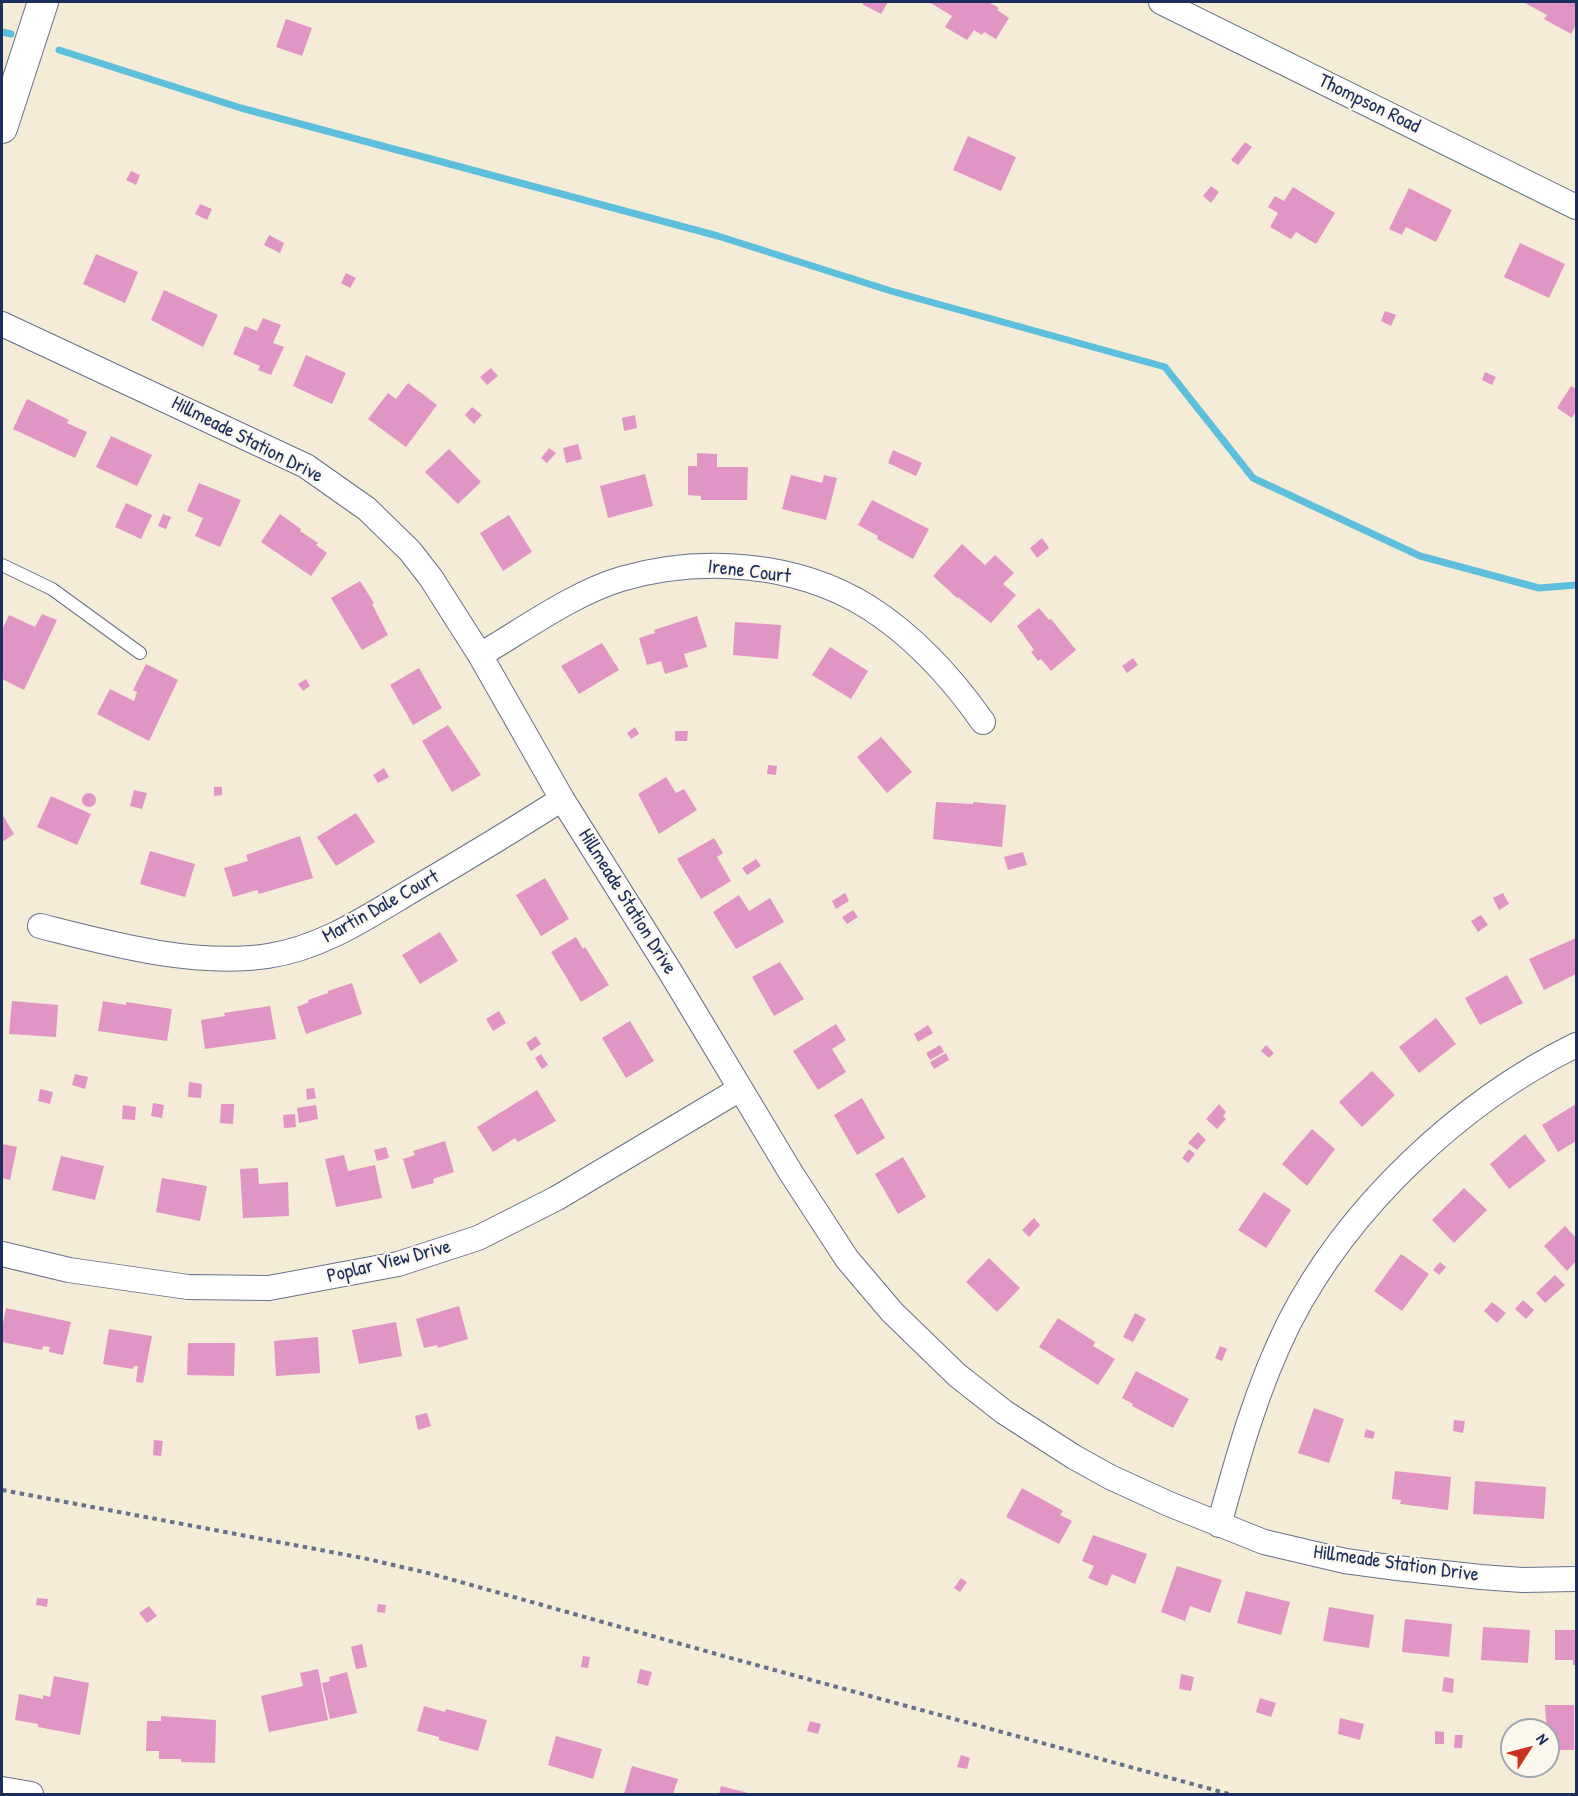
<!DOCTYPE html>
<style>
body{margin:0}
#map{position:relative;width:1578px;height:1796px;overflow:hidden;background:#f5ecd7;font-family:"Patrick Hand",sans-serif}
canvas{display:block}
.frame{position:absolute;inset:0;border:3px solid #1b2f5e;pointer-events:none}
.north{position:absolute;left:1500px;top:1718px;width:60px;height:60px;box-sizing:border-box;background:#fbf7ec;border:2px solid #a1a7b3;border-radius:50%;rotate:54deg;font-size:16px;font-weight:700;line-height:24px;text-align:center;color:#1b2f5e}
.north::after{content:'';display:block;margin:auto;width:21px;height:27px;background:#c8321e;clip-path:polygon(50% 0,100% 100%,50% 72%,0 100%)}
</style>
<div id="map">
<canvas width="1578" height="1796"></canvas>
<div class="frame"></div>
<div class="north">N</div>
</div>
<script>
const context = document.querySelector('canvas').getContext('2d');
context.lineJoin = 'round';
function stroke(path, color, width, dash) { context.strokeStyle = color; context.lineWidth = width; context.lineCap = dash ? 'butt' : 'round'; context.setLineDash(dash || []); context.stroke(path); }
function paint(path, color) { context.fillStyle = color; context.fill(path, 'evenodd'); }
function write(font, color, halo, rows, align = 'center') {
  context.font = font + ' "Patrick Hand",sans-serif'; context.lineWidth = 4.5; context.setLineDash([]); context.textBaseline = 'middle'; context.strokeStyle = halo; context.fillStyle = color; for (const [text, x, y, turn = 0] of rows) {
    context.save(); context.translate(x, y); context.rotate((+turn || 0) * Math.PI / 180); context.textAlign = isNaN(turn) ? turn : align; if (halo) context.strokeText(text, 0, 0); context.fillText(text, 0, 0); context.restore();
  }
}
stroke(new Path2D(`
 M 2,32 L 11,34
 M 59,50 L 241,108 L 718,236 L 891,291 L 1165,367 L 1253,478 L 1420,556 L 1539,588 L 1576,585`), '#5dbfdb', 7);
paint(new Path2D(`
 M 864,2 L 888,2 L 881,14 L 862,4 Z
 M 929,2 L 988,2 L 999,8 L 997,10 L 1009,18 L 996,39 L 984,32 L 982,35 L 974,30 L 967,40 L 945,27 L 952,16 Z
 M 1526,2 L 1576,2 L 1576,24 L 1571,34 L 1544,19 L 1547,15 L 1525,3 Z
 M 286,19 L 312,28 L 302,56 L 276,47 Z
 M 968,136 L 1016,157 L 1001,191 L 953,170 Z
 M 1245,142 L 1252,147 L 1238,165 L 1231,160 Z
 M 131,171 L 140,175 L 136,185 L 126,180 Z
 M 1211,186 L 1219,192 L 1211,203 L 1203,196 Z
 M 1293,187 L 1335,213 L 1316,244 L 1296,232 L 1291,239 L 1270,227 L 1278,213 L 1268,207 L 1275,196 L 1284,201 Z
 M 1409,188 L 1452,210 L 1436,242 L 1406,227 L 1402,235 L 1389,229 Z
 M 200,204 L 212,209 L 207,220 L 195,214 Z
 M 269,235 L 284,243 L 280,253 L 264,245 Z
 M 1520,243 L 1565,264 L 1549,298 L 1504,277 Z
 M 96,254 L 138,272 L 125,303 L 83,284 Z
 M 346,273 L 356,278 L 350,288 L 341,283 Z
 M 164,290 L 218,315 L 203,347 L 151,320 Z
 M 1385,311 L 1396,315 L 1391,326 L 1381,321 Z
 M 263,318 L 281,325 L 273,343 L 284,347 L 271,375 L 258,370 L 260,366 L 233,354 L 245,326 L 257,331 Z
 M 306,355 L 346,373 L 332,404 L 293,386 Z
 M 491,368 L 498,376 L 487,385 L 480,377 Z
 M 1485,372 L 1496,377 L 1492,385 L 1482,380 Z
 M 408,383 L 437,405 L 406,447 L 368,419 L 388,393 L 396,399 Z
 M 1571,386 L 1576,389 L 1576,411 L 1572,418 L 1557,408 Z
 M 27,399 L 69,420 L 67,423 L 87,432 L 75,458 L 13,429 Z
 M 472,407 L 482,415 L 474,424 L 465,415 Z
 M 635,415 L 637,428 L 624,431 L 622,418 Z
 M 111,436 L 152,455 L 137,486 L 96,467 Z
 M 578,444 L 582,459 L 566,463 L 563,448 Z
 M 549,448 L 556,453 L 547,463 L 541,458 Z
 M 449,449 L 481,482 L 458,504 L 425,472 Z
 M 893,450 L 922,463 L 916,476 L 888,463 Z
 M 697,453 L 717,454 L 717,467 L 748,467 L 747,500 L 701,500 L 701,496 L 688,495 L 688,466 L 697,466 Z
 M 645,474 L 653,506 L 608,518 L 600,486 Z
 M 791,475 L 822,483 L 824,475 L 837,478 L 826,520 L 782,509 Z
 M 199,483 L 241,500 L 220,547 L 195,536 L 203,518 L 187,511 Z
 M 872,500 L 929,529 L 913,559 L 877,539 L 878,536 L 858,525 Z
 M 126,503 L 152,515 L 141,539 L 115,527 Z
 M 163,514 L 171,517 L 166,529 L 158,526 Z
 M 280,514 L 301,529 L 300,531 L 318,543 L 316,545 L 327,553 L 311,576 L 261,542 Z
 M 509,515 L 532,552 L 503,571 L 480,533 Z
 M 1042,538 L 1049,548 L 1037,558 L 1030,548 Z
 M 962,544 L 985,565 L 995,555 L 1014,573 L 1003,584 L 1016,595 L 991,623 L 958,597 L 957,598 L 933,576 Z
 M 360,581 L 374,603 L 372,604 L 388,635 L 362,650 L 331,598 Z
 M 1039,608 L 1049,620 L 1051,619 L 1076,650 L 1051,671 L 1041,659 L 1038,661 L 1031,652 L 1034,650 L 1017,626 Z
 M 42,614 L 57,620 L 24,690 L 2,679 L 2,630 L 9,615 L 35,627 Z
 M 697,616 L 707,647 L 684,654 L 688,667 L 665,674 L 661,661 L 647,665 L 639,638 L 655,633 L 654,630 Z
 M 735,622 L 781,625 L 778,659 L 733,655 Z
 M 602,643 L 619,670 L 579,694 L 561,666 Z
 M 830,647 L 868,671 L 851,699 L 812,675 Z
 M 1133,658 L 1138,665 L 1127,673 L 1122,666 Z
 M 146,664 L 178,680 L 149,741 L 97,714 L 110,689 L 134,701 L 137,692 L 133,690 Z
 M 419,668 L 442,708 L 413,725 L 390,685 Z
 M 306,679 L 310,686 L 303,691 L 298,684 Z
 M 448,725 L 481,775 L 452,792 L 422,741 Z
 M 635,727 L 639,734 L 631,739 L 627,733 Z
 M 675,731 L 688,731 L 687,741 L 675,741 Z
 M 881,737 L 912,772 L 887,793 L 857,757 Z
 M 768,765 L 777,766 L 776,775 L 767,774 Z
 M 384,768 L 389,777 L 378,783 L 373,775 Z
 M 666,777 L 676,793 L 684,789 L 697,810 L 659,834 L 638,794 Z
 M 214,787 L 222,787 L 222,795 L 214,796 Z
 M 134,790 L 147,793 L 142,809 L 130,806 Z
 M82 800a7 7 0 1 1 14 0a7 7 0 1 1-14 0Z
 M 51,796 L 91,814 L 77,845 L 37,827 Z
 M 936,802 L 973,804 L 973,802 L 1006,805 L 1002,847 L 933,839 Z
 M 356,813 L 375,842 L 336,866 L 317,837 Z
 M 2,814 L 14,834 L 2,842 Z
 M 300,836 L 313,878 L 259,894 L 257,890 L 233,897 L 224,868 L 248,861 L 246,855 Z
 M 714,838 L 723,853 L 717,857 L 731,881 L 701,899 L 677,859 Z
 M 150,851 L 195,864 L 185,897 L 140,884 Z
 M 1023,852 L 1027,865 L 1008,870 L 1004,857 Z
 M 756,859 L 761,866 L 747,875 L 742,868 Z
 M 545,878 L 569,919 L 541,936 L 516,895 Z
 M 845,893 L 849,901 L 836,909 L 832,901 Z
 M 1503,893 L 1509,904 L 1499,910 L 1493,898 Z
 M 739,895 L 749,911 L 770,898 L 784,922 L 736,949 L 713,912 Z
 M 853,910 L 858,917 L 847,924 L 842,917 Z
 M 1481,915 L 1488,925 L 1478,932 L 1471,921 Z
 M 440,932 L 458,961 L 420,984 L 402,955 Z
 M 576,937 L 583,949 L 585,947 L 609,985 L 581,1002 L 551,952 Z
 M 1576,938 L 1576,974 L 1544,990 L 1529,959 Z
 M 780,962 L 804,999 L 774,1016 L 752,977 Z
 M 1507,975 L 1523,1003 L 1480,1025 L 1465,998 Z
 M 352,983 L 362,1014 L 306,1034 L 297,1007 L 309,1002 L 308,1000 L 328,993 L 328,991 Z
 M 12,1001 L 58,1005 L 56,1037 L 9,1034 Z
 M 103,1001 L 126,1005 L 126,1002 L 172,1009 L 167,1041 L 98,1031 Z
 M 270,1006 L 276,1039 L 205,1049 L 201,1020 L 225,1016 L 224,1013 Z
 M 499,1011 L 506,1023 L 493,1031 L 486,1019 Z
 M 1436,1018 L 1456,1044 L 1419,1073 L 1399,1047 Z
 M 630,1021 L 654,1061 L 626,1078 L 602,1038 Z
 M 836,1024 L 846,1040 L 832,1049 L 846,1072 L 818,1090 L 793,1051 Z
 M 928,1025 L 933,1033 L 918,1042 L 914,1034 Z
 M 536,1036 L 541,1044 L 531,1051 L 526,1043 Z
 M 940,1045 L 944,1052 L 930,1060 L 926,1053 Z
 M 1266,1045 L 1274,1053 L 1269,1058 L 1261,1051 Z
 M 946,1053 L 949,1060 L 934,1069 L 930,1062 Z
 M 541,1054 L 548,1065 L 542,1069 L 535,1058 Z
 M 1372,1071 L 1395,1095 L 1362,1127 L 1339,1102 Z
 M 75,1074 L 88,1077 L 85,1089 L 72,1085 Z
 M 189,1082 L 202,1084 L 201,1098 L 188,1097 Z
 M 314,1088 L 316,1098 L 307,1100 L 306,1089 Z
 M 40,1089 L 53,1092 L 50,1104 L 38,1101 Z
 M 537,1090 L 556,1121 L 518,1142 L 515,1138 L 493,1152 L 477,1127 Z
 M 862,1098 L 885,1138 L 857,1155 L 834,1115 Z
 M 153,1103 L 164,1105 L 162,1118 L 151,1116 Z
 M 221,1104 L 234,1104 L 233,1124 L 220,1123 Z
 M 1219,1104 L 1226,1112 L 1223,1116 L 1226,1119 L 1217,1129 L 1206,1119 Z
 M 1576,1104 L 1576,1141 L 1558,1152 L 1542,1125 Z
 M 123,1105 L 136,1107 L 135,1120 L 122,1119 Z
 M 316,1105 L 318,1119 L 299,1123 L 297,1108 Z
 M 295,1114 L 296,1127 L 284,1128 L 283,1115 Z
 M 1312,1129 L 1335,1149 L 1307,1186 L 1282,1164 Z
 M 1198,1132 L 1206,1140 L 1197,1150 L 1188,1143 Z
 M 1525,1134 L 1546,1161 L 1509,1189 L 1490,1164 Z
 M 445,1141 L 454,1172 L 433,1179 L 434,1183 L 412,1189 L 403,1159 L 415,1155 L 413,1151 Z
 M 2,1144 L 17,1147 L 10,1180 L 2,1178 Z
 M 386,1147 L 389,1158 L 377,1161 L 374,1150 Z
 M 1189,1149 L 1195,1154 L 1188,1163 L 1182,1158 Z
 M 344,1155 L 348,1171 L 375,1165 L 382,1198 L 336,1207 L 325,1159 Z
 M 61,1156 L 104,1166 L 95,1200 L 52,1190 Z
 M 903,1157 L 926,1197 L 898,1214 L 875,1174 Z
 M 258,1168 L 259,1184 L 288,1182 L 289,1216 L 243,1218 L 240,1169 Z
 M 162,1178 L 207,1186 L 200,1221 L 156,1212 Z
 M 1464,1188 L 1487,1210 L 1454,1243 L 1432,1220 Z
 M 1264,1192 L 1291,1210 L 1266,1248 L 1238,1230 Z
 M 1034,1218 L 1040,1225 L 1029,1237 L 1022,1230 Z
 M 1565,1226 L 1576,1238 L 1576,1261 L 1567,1271 L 1544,1246 Z
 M 1401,1254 L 1429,1274 L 1402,1311 L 1374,1291 Z
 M 989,1258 L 1020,1288 L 997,1312 L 966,1282 Z
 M 1440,1262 L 1446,1267 L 1439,1275 L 1433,1270 Z
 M 1555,1275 L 1565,1285 L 1545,1303 L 1536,1293 Z
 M 1523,1300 L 1534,1310 L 1526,1319 L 1515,1309 Z
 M 1492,1302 L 1506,1313 L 1497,1323 L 1484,1311 Z
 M 459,1306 L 468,1339 L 438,1348 L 437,1345 L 424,1348 L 416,1319 Z
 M 6,1308 L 71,1322 L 63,1355 L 49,1352 L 50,1347 L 43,1346 L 42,1350 L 2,1342 L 2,1329 Z
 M 1135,1313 L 1146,1319 L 1133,1342 L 1123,1337 Z
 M 1058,1318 L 1095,1342 L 1093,1346 L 1115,1359 L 1098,1385 L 1039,1347 Z
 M 396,1322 L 402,1356 L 359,1364 L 352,1330 Z
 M 109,1329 L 152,1336 L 143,1383 L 136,1382 L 138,1366 L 134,1366 L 133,1369 L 103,1364 Z
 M 318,1337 L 320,1373 L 276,1376 L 274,1341 Z
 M 188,1343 L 235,1343 L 234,1376 L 187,1375 Z
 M 1220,1346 L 1227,1349 L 1222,1361 L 1215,1358 Z
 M 1136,1371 L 1189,1399 L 1173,1428 L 1132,1406 L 1133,1404 L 1122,1398 Z
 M 1314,1408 L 1344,1419 L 1329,1463 L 1298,1453 Z
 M 427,1413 L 431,1426 L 418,1430 L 415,1416 Z
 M 1454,1420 L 1465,1421 L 1463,1433 L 1453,1431 Z
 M 1366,1429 L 1375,1432 L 1373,1439 L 1364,1437 Z
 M 154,1440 L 163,1441 L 161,1456 L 153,1455 Z
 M 1395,1471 L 1451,1477 L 1448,1510 L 1400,1504 L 1401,1500 L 1392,1499 Z
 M 1475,1481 L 1546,1487 L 1544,1519 L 1473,1514 Z
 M 1022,1488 L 1063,1511 L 1060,1515 L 1072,1521 L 1059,1544 L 1006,1517 Z
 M 1093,1535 L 1147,1554 L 1135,1584 L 1112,1574 L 1107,1586 L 1088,1578 L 1094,1566 L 1082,1561 Z
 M 1177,1566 L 1222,1580 L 1210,1613 L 1190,1606 L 1185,1621 L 1161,1612 Z
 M 961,1578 L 967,1582 L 960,1592 L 954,1588 Z
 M 1246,1591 L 1290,1602 L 1281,1635 L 1237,1623 Z
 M 37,1598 L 48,1599 L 47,1607 L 36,1605 Z
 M 378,1604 L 386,1605 L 385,1613 L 377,1612 Z
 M 149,1606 L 157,1616 L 147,1623 L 139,1613 Z
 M 1329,1607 L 1374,1615 L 1369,1648 L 1323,1641 Z
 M 1405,1619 L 1452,1624 L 1449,1657 L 1402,1652 Z
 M 1483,1627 L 1530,1630 L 1528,1663 L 1481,1660 Z
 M 1555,1630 L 1576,1630 L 1576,1665 L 1573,1665 L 1573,1660 L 1555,1660 Z
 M 362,1644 L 367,1667 L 356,1669 L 351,1647 Z
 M 583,1656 L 590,1657 L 588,1668 L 581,1667 Z
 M 318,1669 L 328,1720 L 269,1732 L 261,1696 L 303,1686 L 300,1673 Z
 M 640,1669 L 652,1672 L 648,1686 L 637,1683 Z
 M 347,1672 L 357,1713 L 330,1719 L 322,1683 L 330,1681 L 329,1677 Z
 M 1181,1674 L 1194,1677 L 1191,1691 L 1179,1689 Z
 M 54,1676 L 89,1683 L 80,1735 L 38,1727 L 38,1724 L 15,1720 L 19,1694 L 43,1699 L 43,1695 L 50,1697 Z
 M 1444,1677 L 1454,1679 L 1453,1693 L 1442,1691 Z
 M 1260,1698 L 1276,1703 L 1271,1717 L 1256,1712 Z
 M 1545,1705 L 1574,1705 L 1574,1750 L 1548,1750 Z
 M 424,1706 L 445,1712 L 446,1709 L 487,1720 L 478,1751 L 439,1740 L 439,1737 L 417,1731 Z
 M 161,1716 L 216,1720 L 215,1763 L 181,1762 L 181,1759 L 159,1759 L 159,1751 L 146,1751 L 147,1721 L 161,1721 Z
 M 1340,1718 L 1364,1724 L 1360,1740 L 1338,1734 Z
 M 810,1721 L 821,1724 L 818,1734 L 807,1731 Z
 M 1435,1731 L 1444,1732 L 1444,1744 L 1435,1744 Z
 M 1455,1735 L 1463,1735 L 1462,1748 L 1454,1748 Z
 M 556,1736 L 602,1749 L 593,1779 L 548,1765 Z
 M 961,1755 L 970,1758 L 967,1769 L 957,1767 Z
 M 632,1766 L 678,1779 L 673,1794 L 624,1794 Z
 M 721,1786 L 752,1794 L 719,1794 Z`), '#e095c4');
const service = new Path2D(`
 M 2,565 L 52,589 L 140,653`);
const minor = new Path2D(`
 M 1161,2 L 1576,207
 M 2,324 L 306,466 L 367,509 L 410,551 L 431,578 L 480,655 L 562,799 L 671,973 L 791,1173 L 847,1259 L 892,1312 L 957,1375 L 1004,1412 L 1074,1457 L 1110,1477 L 1169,1504 L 1264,1542 L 1345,1561 L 1397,1568 L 1481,1577 L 1522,1580 L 1576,1579
 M 480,655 C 523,630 574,593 621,579 C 700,556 796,562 868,607 C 914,636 952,678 983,722
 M 40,926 C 111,944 194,967 268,956 C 321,948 366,918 411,891 C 462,861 512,831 562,799
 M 2,1254 L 69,1270 L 188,1287 L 269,1288 L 398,1264 L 478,1238 L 557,1198 L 740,1089
 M 1219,1525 C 1238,1456 1257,1387 1289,1323 C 1348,1207 1460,1102 1576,1045
 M 2,1789 L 31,1794`);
const tertiary = new Path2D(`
 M 2,128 L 43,2`);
stroke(service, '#677188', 14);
stroke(minor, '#677188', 26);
stroke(tertiary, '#677188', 32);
stroke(new Path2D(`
 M 2,1490 L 363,1558 L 432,1574 L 727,1657 L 1229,1794`), '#677188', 4, [4.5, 4.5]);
stroke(service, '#fff', 12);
stroke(minor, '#fff', 24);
stroke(tertiary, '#fff', 30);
write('20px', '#1b2f5e', '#fbf7ec', [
 ["Thompson Road",1369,104,26],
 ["Hillmeade Station Drive",247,440,27],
 ["Irene Court",749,572,7],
 ["Hillmeade Station Drive",627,902,58],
 ["Martin Dale Court",381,907,-29],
 ["Poplar View Drive",389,1262,-14],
 ["Hillmeade Station Drive",1396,1564,8]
]);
</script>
